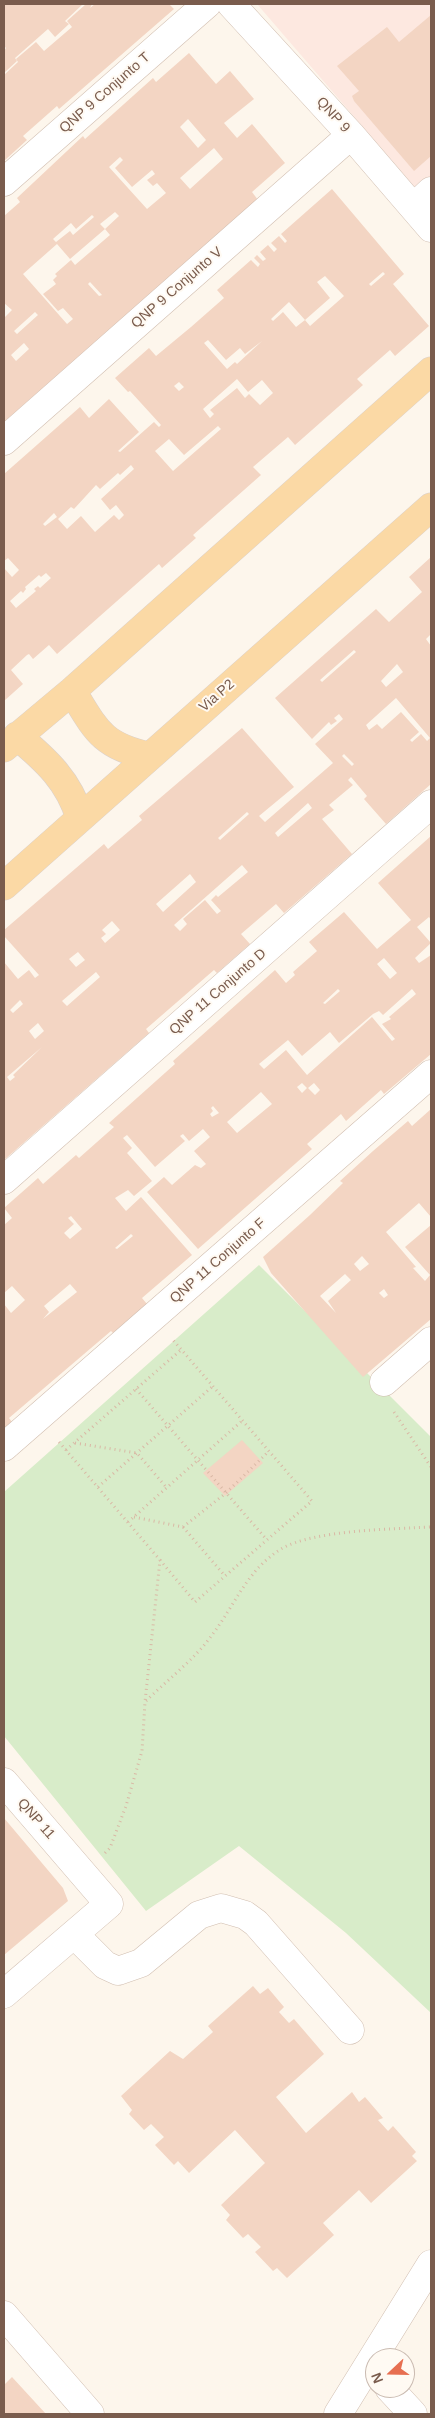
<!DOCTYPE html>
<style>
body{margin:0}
#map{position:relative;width:435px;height:2418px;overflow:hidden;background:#fdf6ec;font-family:Helvetica,sans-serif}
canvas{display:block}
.frame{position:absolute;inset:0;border:5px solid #7a5c4d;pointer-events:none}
.north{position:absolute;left:365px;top:2348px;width:50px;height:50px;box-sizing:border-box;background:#fffaf3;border:1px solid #cabbb1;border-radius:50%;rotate:249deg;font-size:14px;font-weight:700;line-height:20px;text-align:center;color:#7a5c4d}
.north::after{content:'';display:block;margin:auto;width:18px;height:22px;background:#e76f51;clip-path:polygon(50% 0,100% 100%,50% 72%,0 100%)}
</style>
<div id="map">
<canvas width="435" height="2418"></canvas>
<div class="frame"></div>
<div class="north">N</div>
</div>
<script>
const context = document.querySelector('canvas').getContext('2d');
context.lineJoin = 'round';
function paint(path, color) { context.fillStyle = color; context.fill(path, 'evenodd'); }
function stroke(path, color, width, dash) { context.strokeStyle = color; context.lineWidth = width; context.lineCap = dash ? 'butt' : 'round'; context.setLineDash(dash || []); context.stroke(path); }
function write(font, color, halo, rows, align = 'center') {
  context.font = font + ' Helvetica,sans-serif'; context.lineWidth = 4; context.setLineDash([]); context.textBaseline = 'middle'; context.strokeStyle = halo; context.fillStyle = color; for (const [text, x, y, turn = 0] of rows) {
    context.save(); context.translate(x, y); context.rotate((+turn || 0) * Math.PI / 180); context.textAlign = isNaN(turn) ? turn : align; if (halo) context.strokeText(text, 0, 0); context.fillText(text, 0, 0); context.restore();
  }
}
paint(new Path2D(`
 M 257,4 L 431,4 L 431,206 Z`), '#fde8e0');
paint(new Path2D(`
 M 259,1265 L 431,1437 L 431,2013 L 346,1933 L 239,1846 L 146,1911 L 4,1736 L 4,1492 Z`), '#d8ecc9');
paint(new Path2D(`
 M 4,4 L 83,4 L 65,21 L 69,24 L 55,37 L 48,29 L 15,58 L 17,61 L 4,73 L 4,51 L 6,48 L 4,46 Z
 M 86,4 L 92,4 L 90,8 L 95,4 L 169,4 L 174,9 L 59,109 L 57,106 L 23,136 L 27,140 L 4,161 L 4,75 L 18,62 L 16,59 L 36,42 L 44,51 L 72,27 L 67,21 Z
 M 431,15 L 431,156 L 414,171 L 354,101 L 352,96 L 359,91 L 337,66 L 387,27 L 399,42 Z
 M 189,53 L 216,84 L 230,71 L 254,99 L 224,123 L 237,138 L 252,124 L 285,163 L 252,192 L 258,200 L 56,379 L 55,378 L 20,408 L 23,410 L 4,427 L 4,318 L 12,310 L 4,303 L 4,216 L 20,202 L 17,198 L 83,136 L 85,139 L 153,78 L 156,82 ZM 188,119 L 206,140 L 198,148 L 180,127 ZM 214,148 L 223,159 L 190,189 L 180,178 ZM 120,157 L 123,160 L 115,168 L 132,187 L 152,170 L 155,174 L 147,180 L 153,186 L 157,183 L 166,193 L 147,209 L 109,167 ZM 115,212 L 119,216 L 105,229 L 100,224 ZM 92,215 L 94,217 L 73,235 L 70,231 L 56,242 L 53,239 L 71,223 L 76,229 ZM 105,229 L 110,235 L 75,265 L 71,260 L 55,274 L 57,276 L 53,280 L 56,284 L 43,294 L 58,311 L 63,308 L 73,319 L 67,324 L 23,274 L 57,244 L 70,259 ZM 90,282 L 102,295 L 99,296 L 88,284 ZM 35,312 L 38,315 L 17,334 L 14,331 ZM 24,343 L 29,349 L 16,361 L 11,355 Z
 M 332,189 L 404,274 L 393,284 L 429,326 L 395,356 L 390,350 L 357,379 L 363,385 L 295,445 L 288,437 L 253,467 L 261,475 L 193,535 L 196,538 L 162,568 L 159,564 L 57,654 L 49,645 L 33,659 L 29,654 L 27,655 L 11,670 L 23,684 L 4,701 L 4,568 L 12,577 L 19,570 L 8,558 L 4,561 L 4,474 L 80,407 L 89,418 L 109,399 L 139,432 L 118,451 L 120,452 L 154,422 L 159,427 L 161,425 L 130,391 L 128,392 L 115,378 L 149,348 L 156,356 L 191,327 L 224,298 L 217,290 L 251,260 L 258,267 L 260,264 L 254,258 L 257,255 L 263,261 L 266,259 L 260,252 L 268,245 L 274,252 L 277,249 L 271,243 L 279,236 L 285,243 L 287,241 L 281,234 ZM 383,272 L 385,274 L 371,286 L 369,284 ZM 325,276 L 344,296 L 310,326 L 305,320 L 330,298 L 317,282 ZM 289,302 L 305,320 L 296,327 L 283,312 L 273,321 L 271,319 ZM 208,340 L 226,360 L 240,348 L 245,354 L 262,341 L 237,364 L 235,362 L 227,369 L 204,343 ZM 237,379 L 248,392 L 262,380 L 273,393 L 260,405 L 249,394 L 245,398 L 237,388 L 210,410 L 214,414 L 210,418 L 203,409 ZM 179,382 L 184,387 L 179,391 L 174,386 ZM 218,426 L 221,429 L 173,471 L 155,451 L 169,439 L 184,455 ZM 131,465 L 134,469 L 101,499 L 110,510 L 116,505 L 124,515 L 119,520 L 114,515 L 95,532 L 81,516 L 67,529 L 58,519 L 71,507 L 74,509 L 96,485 L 100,489 L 118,473 L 120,475 ZM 54,513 L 57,517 L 45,526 L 43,524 ZM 46,573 L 51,578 L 40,588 L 38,586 L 34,589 L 36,591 L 16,608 L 10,601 L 21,591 L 23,593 L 26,589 L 25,587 L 39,575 L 41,577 Z
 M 431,557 L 431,634 L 426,639 L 431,646 L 431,784 L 386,824 L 364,799 L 367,796 L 351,777 L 348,780 L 353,785 L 329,805 L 334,810 L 322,819 L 352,854 L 284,913 L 276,904 L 241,934 L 250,944 L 217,973 L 214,970 L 146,1029 L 149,1033 L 4,1160 L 4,962 L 18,979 L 29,970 L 35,978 L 39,975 L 4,936 L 4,930 L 104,844 L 108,849 L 142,820 L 139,816 L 242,728 L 294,787 L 259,816 L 265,822 L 333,763 L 315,744 L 343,719 L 339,714 L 334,718 L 337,721 L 331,725 L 329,722 L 312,739 L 275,698 L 376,609 L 389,622 L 422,592 L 409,577 ZM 354,650 L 356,652 L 322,682 L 320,680 ZM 397,664 L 403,672 L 386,687 L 381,681 ZM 396,698 L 430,738 L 427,741 L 421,734 L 412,742 L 410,740 L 419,732 L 401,712 L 382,729 L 377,724 L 369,730 L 366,725 ZM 344,754 L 354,764 L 352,766 L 342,756 ZM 308,803 L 312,808 L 278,837 L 275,833 ZM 247,812 L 249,814 L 220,840 L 218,838 ZM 242,865 L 248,872 L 218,897 L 216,895 L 211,900 L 221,911 L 217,914 L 205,900 L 183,919 L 187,924 L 180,931 L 174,925 ZM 190,874 L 196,882 L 163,912 L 156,904 ZM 112,921 L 120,930 L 105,943 L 101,938 L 106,934 L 102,930 ZM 78,952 L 85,960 L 76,967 L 69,959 ZM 96,972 L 100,977 L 67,1006 L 62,1001 ZM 20,1000 L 23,1004 L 13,1013 L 10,1010 ZM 38,1023 L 44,1031 L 35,1039 L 29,1031 ZM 42,1047 L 13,1075 L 15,1077 L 10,1081 L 7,1077 Z
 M 431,836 L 431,920 L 429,917 L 417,927 L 431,943 L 415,958 L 419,963 L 431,955 L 431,1054 L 384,1094 L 381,1090 L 346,1121 L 341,1114 L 307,1144 L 312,1149 L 198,1249 L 147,1192 L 164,1177 L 172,1185 L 195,1165 L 201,1168 L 206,1164 L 194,1151 L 210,1137 L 203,1129 L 189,1141 L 183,1134 L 180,1136 L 185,1141 L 155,1167 L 127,1135 L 123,1138 L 132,1148 L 127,1153 L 152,1181 L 134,1196 L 128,1190 L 115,1198 L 126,1211 L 141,1197 L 192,1255 L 142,1298 L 147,1304 L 113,1333 L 111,1331 L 9,1418 L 12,1422 L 4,1430 L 4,1304 L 11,1313 L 25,1300 L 12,1286 L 4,1293 L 4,1225 L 12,1218 L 4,1208 L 38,1178 L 43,1184 L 76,1155 L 79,1158 L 114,1127 L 109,1123 L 175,1064 L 173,1061 L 275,970 L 286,983 L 295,975 L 293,972 L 317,951 L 309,942 L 344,912 L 377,949 L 411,920 L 378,883 ZM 384,958 L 397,973 L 390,979 L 377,964 ZM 338,989 L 340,991 L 325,1004 L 323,1003 ZM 412,989 L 416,994 L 389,1017 L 391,1019 L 382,1024 L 395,1039 L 392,1041 L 372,1017 L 307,1075 L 286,1050 L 264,1069 L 259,1064 L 288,1040 L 302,1056 L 330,1032 L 339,1043 L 373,1014 L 379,1011 L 383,1015 ZM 302,1083 L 307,1088 L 302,1093 L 297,1087 ZM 314,1083 L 320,1090 L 315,1095 L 308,1088 ZM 261,1092 L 272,1104 L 237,1133 L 227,1122 ZM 213,1106 L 219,1113 L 212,1117 L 210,1114 L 213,1111 L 211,1108 ZM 71,1216 L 82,1229 L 70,1239 L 64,1233 L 74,1224 L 68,1218 ZM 131,1234 L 133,1236 L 117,1249 L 115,1248 ZM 70,1284 L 77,1292 L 43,1319 L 49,1312 L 44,1306 Z
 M 431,1109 L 431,1217 L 419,1203 L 386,1232 L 416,1267 L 413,1268 L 425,1281 L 430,1275 L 405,1247 L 431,1225 L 431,1319 L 363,1377 L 271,1273 L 263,1257 L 310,1215 L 343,1183 L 340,1181 L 373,1151 L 408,1121 L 412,1126 ZM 362,1256 L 369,1264 L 360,1271 L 354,1264 ZM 345,1274 L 351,1280 L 328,1301 L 336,1313 L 320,1296 ZM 384,1289 L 388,1295 L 384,1298 L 379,1293 Z
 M 242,1440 L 263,1463 L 225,1496 L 203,1473 Z
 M 4,1818 L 63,1888 L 68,1901 L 4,1955 Z
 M 253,1986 L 260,1994 L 268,1988 L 284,2007 L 279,2012 L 289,2023 L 294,2019 L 324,2054 L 276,2097 L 306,2133 L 352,2092 L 359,2102 L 365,2097 L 383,2118 L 378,2120 L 388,2131 L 393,2126 L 416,2152 L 412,2156 L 417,2161 L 371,2203 L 359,2190 L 323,2223 L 334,2235 L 287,2278 L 277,2268 L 273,2271 L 255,2252 L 261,2247 L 248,2234 L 243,2238 L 226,2220 L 230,2215 L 221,2205 L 265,2163 L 235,2130 L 189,2173 L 178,2161 L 174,2165 L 155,2145 L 164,2137 L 151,2124 L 144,2130 L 129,2114 L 132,2110 L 121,2096 L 170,2051 L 183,2059 L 213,2032 L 208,2026 Z
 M 12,2377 L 46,2414 L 4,2414 L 4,2385 Z`), '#f3d5c3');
const minor = new Path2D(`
 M 231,4 L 351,135 L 431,228
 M 4,182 L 207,4
 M 414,207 L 431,191
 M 4,441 L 351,135
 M 4,1180 L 431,804
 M 384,1382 L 431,1341
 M 4,1447 L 431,1074
 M 4,1782 L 109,1904 L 4,1994
 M 74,1934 L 105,1965 L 118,1971 L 141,1963 L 199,1915 L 221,1908 L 245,1915 L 256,1923 L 350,2030
 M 4,2315 L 90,2414
 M 389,2388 L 413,2414
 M 338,2414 L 431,2264`);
const major = new Path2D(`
 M 72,691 C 96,730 102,746 149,756
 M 17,736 C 46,760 69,781 80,818
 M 4,748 L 72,691 L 431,371
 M 4,886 L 431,507`);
stroke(minor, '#d1beb0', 29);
stroke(major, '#dad1cd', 29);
stroke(new Path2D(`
 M 136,1389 L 267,1540
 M 394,1412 L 431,1467
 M 59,1442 L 160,1560 L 145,1702
 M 75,1443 L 137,1453 L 166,1487
 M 66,1450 L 182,1349
 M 98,1487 L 213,1386
 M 134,1517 L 183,1527 L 226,1493 L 269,1451
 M 128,1522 L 243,1420
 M 183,1527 L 225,1576
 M 160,1560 L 195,1602 L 312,1501 L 173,1340
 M 105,1853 L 110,1848 L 126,1806 L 142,1751 L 145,1702 C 165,1682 196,1658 212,1635 C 235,1605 247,1570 281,1549 C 313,1530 393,1529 431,1527`), '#d9b8a5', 3, [1, 4]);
stroke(minor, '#fff', 28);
stroke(major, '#fbd9a5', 28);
write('14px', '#7a5c4d', '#fffaf3', [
 ["QNP 9 Conjunto T",105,93,-41],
 ["QNP 9",333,115,48],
 ["QNP 9 Conjunto V",177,288,-41],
 ["Via P2",217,696,-41],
 ["QNP 11 Conjunto D",218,992,-41],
 ["QNP 11 Conjunto F",218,1261,-41],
 ["QNP 11",36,1819,49]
]);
</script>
